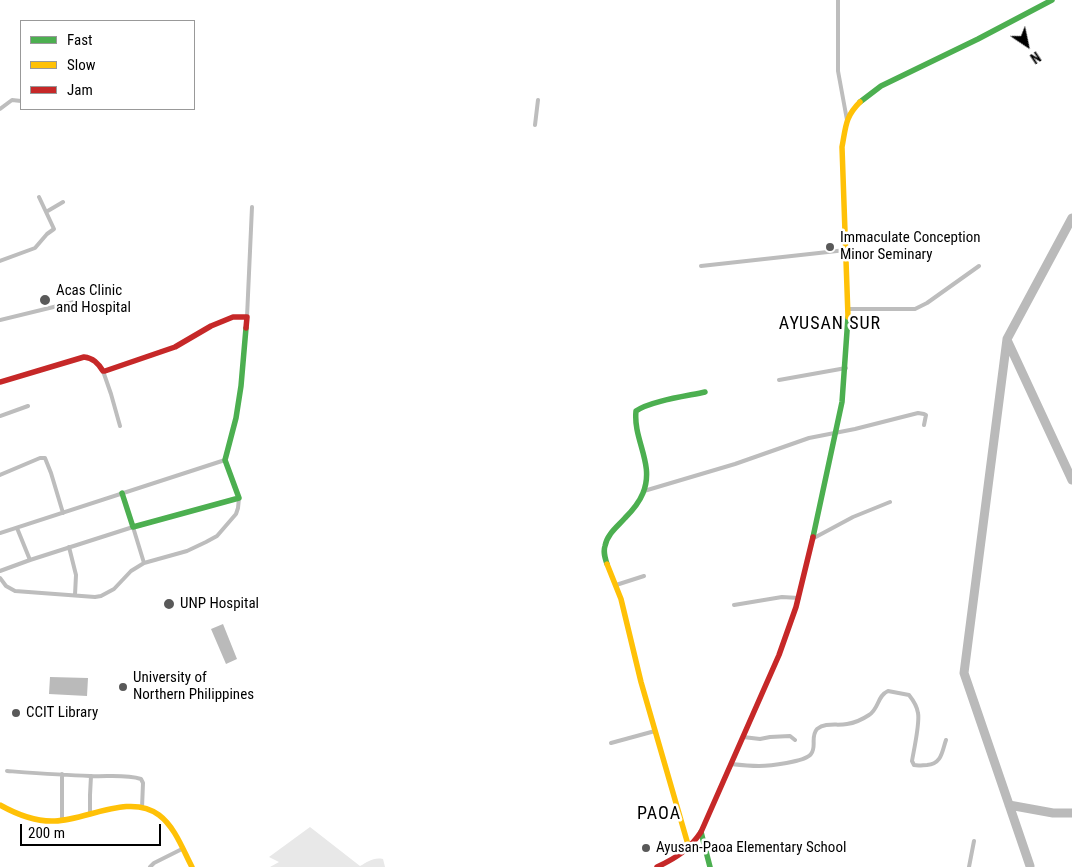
<!DOCTYPE html>
<style>
body{margin:0}
#map{position:relative;width:1072px;height:867px;overflow:hidden;background:#fff;font-family:"Roboto Condensed",sans-serif}
canvas{display:block}
.legend{position:absolute;left:20px;top:20px;width:175px;height:90px;box-sizing:border-box;background:#fff;border:1px solid #999;margin:0;padding:6px 9px;list-style:none;font-size:15px;color:#000}
.legend li{display:flex;align-items:center;gap:10px;height:25px}
.legend b{width:25px;border:1px solid #999}
.north{position:absolute;left:1002px;top:20px;width:50px;height:50px;-webkit-text-stroke:4px #fff;paint-order:stroke;rotate:146deg;font-size:14px;font-weight:700;line-height:20px;text-align:center;color:#000}
.north::after{content:'';display:block;margin:auto;width:18px;height:22px;background:#000;clip-path:polygon(50% 0,100% 100%,50% 72%,0 100%)}
.scale{position:absolute;left:20px;top:824px;width:141px;height:22px;box-sizing:border-box;border:2px solid #000;border-top:0;padding-left:6px;font-size:15px;line-height:18px;white-space:nowrap;color:#000;-webkit-text-stroke:4px #fff;paint-order:stroke}
</style>
<div id="map">
<canvas width="1072" height="867"></canvas>
<ul class="legend">
<li><b style="height:6px;background:#4caf50"></b>Fast</li>
<li><b style="height:6px;background:#ffc107"></b>Slow</li>
<li><b style="height:6px;background:#c62828"></b>Jam</li>
</ul>
<div class="north">N</div>
<div class="scale">200 m</div>
</div>
<script>
const context = document.querySelector('canvas').getContext('2d');
context.lineJoin = 'round';
function paint(path, color) { context.fillStyle = color; context.fill(path, 'evenodd'); }
function stroke(path, color, width, dash) { context.strokeStyle = color; context.lineWidth = width; context.lineCap = dash ? 'butt' : 'round'; context.setLineDash(dash || []); context.stroke(path); }
function write(font, color, halo, rows, align = 'center') {
  context.font = font + ' "Roboto Condensed",sans-serif'; context.lineWidth = 5; context.setLineDash([]); context.textBaseline = 'middle'; context.strokeStyle = halo; context.fillStyle = color; for (const [text, x, y, turn = 0] of rows) {
    context.save(); context.translate(x, y); context.rotate((+turn || 0) * Math.PI / 180); context.textAlign = isNaN(turn) ? turn : align; if (halo) context.strokeText(text, 0, 0); context.fillText(text, 0, 0); context.restore();
  }
}
paint(new Path2D(`
 M 310,827 L 360,866 C 368,862 373,857 383,859 L 385,867 L 270,867 L 279,862 L 269,857 Z`), '#e8e8e8');
paint(new Path2D(`
 M 223,624 L 237,659 L 226,664 L 211,629 Z
 M 50,677 L 88,678 L 87,696 L 49,694 Z`), '#bababa');
stroke(new Path2D(`
 M 1007,340 L 1072,480
 M 1009,805 L 1053,813 L 1072,813
 M 1030,866 L 964,673 L 1007,339 L 1072,218`), '#bababa', 9);
stroke(new Path2D(`
 M 838,0 L 838,71 L 847,120
 M 0,109 L 12,100 L 21,101
 M 535,125 L 538,100
 M 46,212 L 63,202
 M 0,261 L 35,248 L 47,234 L 54,229 L 39,197
 M 701,266 L 846,250
 M 849,309 L 915,309 L 927,303 L 979,266
 M 247,317 L 252,207
 M 0,320 L 74,302
 M 103,371 L 111,394 L 120,426
 M 779,380 L 846,368
 M 0,416 L 28,406
 M 0,475 L 40,458 L 45,458 L 51,473 L 63,513
 M 644,491 L 735,464 L 809,438 L 855,429 L 918,413 L 924,414 L 926,415 L 924,425
 M 17,528 L 30,560
 M 0,533 L 225,460
 M 812,539 L 853,517 L 890,502
 M 69,547 L 76,575 L 75,595
 M 144,563 L 187,551 L 206,542 L 217,536 L 236,514 L 238,508 L 239,498
 M 0,571 L 30,560 L 133,527 L 144,563 L 131,571 L 114,589 L 101,596 L 95,597 L 15,591 L 6,586 L 0,578
 M 616,585 L 644,576
 M 734,605 L 782,597 L 799,598
 M 743,737 L 760,739 L 770,737 L 790,736 L 795,740
 M 611,743 L 655,731
 M 731,764 C 740,765 749,766 759,766 C 769,766 805,762 811,754 C 817,747 810,737 817,729 C 826,722 837,726 847,724 C 854,723 863,719 869,715 C 879,709 877,696 888,691 L 909,695 C 913,700 917,706 918,713 C 920,723 914,749 912,761 L 914,765 C 919,766 923,765 927,765 C 942,764 942,751 946,740
 M 7,771 C 35,773 62,775 90,776 C 107,777 125,774 141,779 L 143,783 L 142,808
 M 62,774 L 62,820
 M 90,814 L 90,795 L 91,776
 M 150,867 L 154,863 L 182,849
 M 969,867 L 974,841`), '#bdbdbd', 4);
stroke(new Path2D(`
 M 860,102 L 881,86 L 978,39 L 1052,0
 M 122,493 L 133,527 L 239,498 L 225,460 L 236,418 L 241,386 L 246,328
 M 813,537 L 842,402 L 848,317
 M 607,564 C 605,558 603,552 605,546 C 607,534 618,526 625,518 C 632,511 639,503 643,493 C 655,464 633,440 636,411 C 650,401 687,396 705,392
 M 701,832 L 710,867`), '#4caf50', 5.5);
stroke(new Path2D(`
 M 848,317 L 842,147 C 846,126 845,117 860,102
 M 607,564 L 621,599 L 641,682 L 689,848
 M 0,805 C 16,814 35,822 55,821 C 87,820 130,793 159,815 C 175,827 183,850 192,867`), '#ffc107', 5.5);
stroke(new Path2D(`
 M 0,382 L 84,357 C 93,358 98,363 103,371 L 105,371 L 175,347 L 211,326 L 233,317 L 247,317 L 246,328
 M 657,867 C 676,858 689,850 701,832 L 779,655 L 796,607 L 813,537`), '#c62828', 5.5);
for (const [x, y, r, color] of [
 [830,247,5,"#595959"],
 [45,300,6,"#595959"],
 [169,604,6,"#595959"],
 [123,687,5,"#595959"],
 [16,713,5,"#595959"],
 [646,848,5,"#595959"]
]) { const dot = new Path2D(); dot.arc(x, y, r, 0, 2 * Math.PI); context.fillStyle = color; context.fill(dot); stroke(dot, '#fff', 2); }
write('15px', '#000', '#fff', [
 ["Immaculate Conception",840,238],
 ["Minor Seminary",840,255],
 ["Acas Clinic",56,291],
 ["and Hospital",56,308],
 ["UNP Hospital",180,604],
 ["University of",133,678],
 ["Northern Philippines",133,695],
 ["CCIT Library",26,713],
 ["Ayusan-Paoa Elementary School",656,848]
], 'left');
context.letterSpacing = '1px';
write('18px', '#000', '#fff', [
 ["AYUSAN SUR",830,324],
 ["PAOA",659,814]
]);
context.letterSpacing = '0px';
</script>
